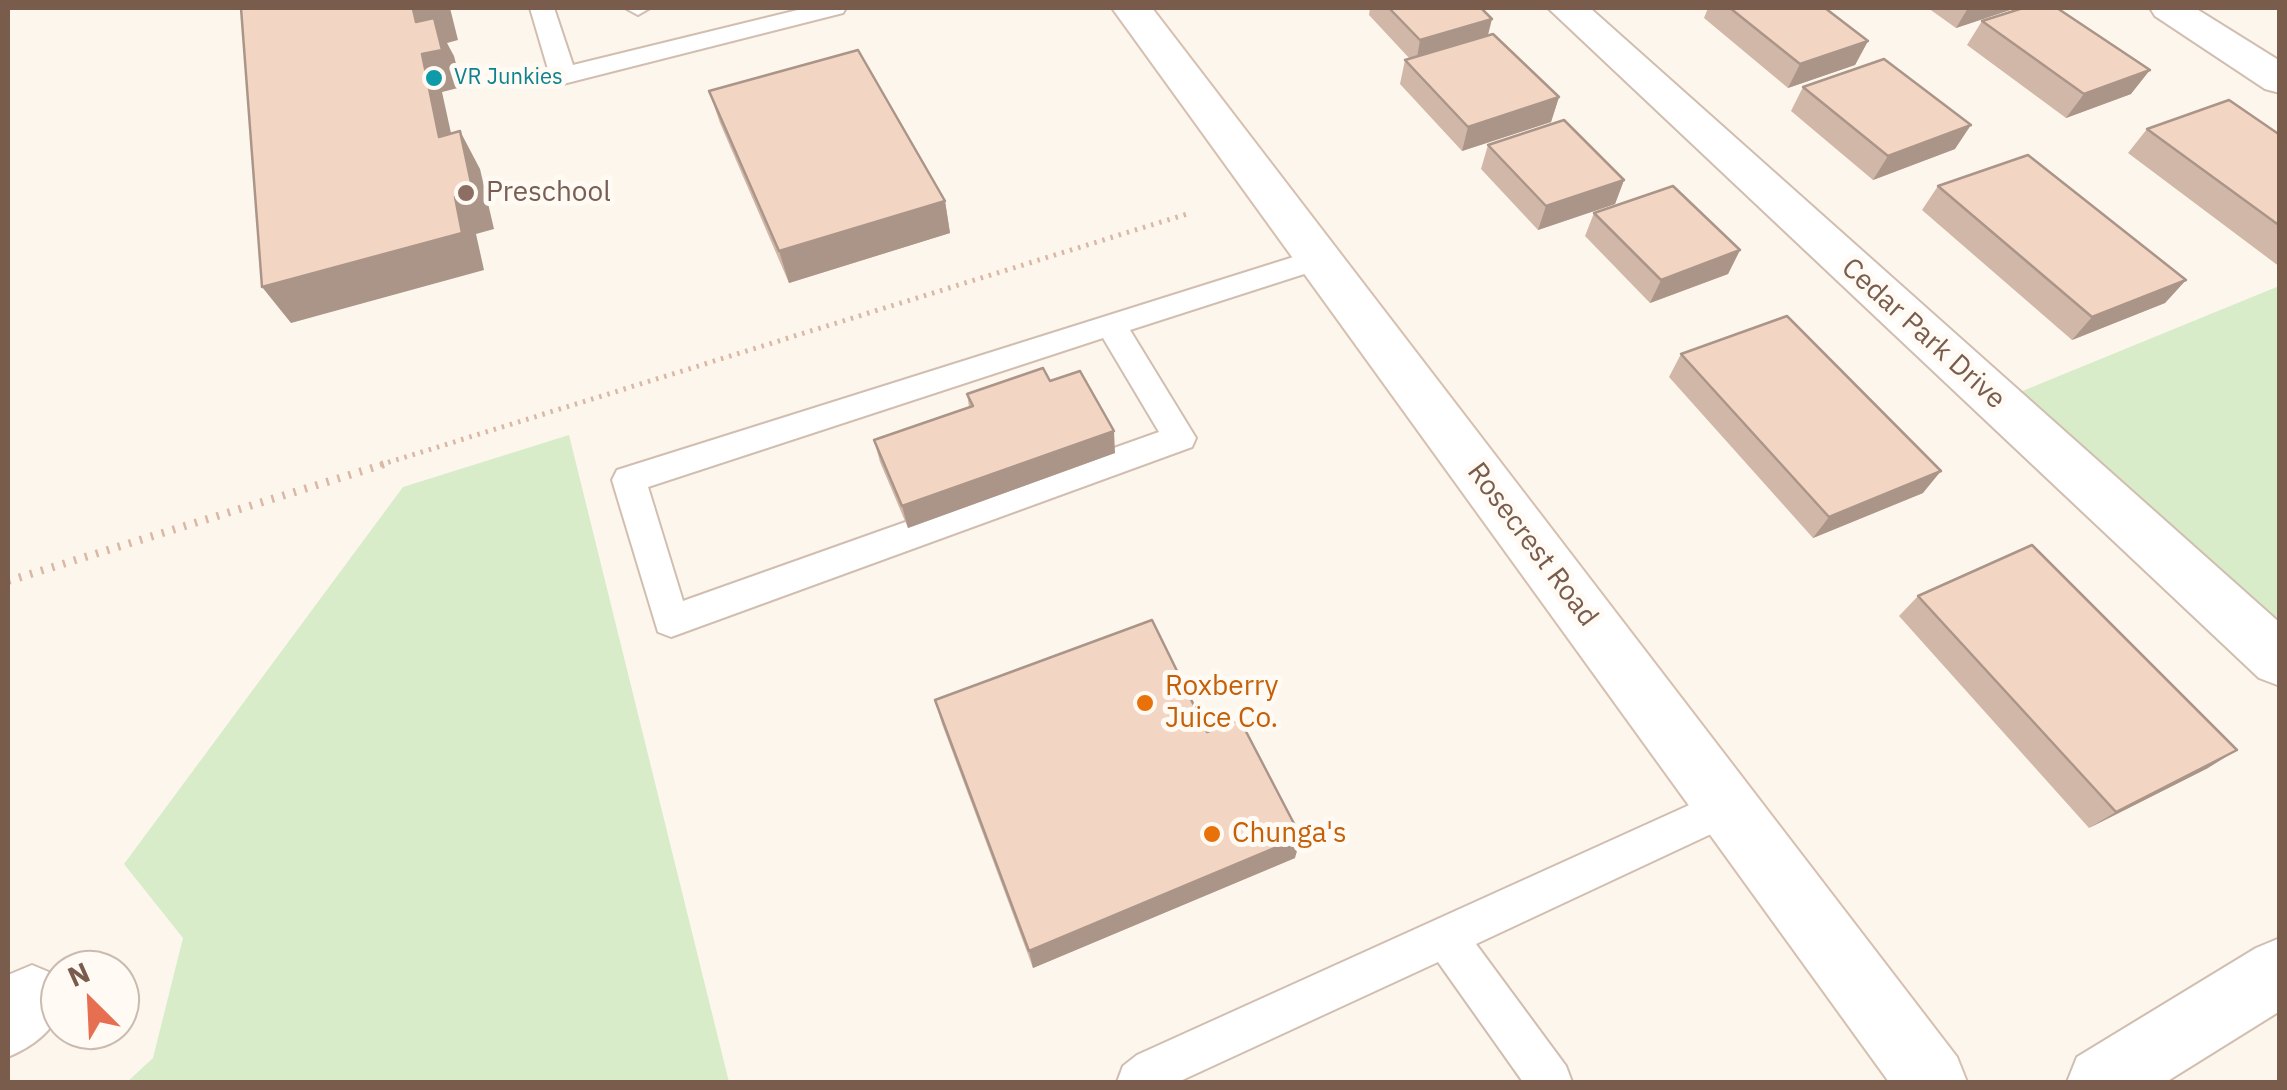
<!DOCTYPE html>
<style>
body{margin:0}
#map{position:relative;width:2287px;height:1090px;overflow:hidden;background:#fdf6ec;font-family:"IBM Plex Sans",sans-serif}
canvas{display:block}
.frame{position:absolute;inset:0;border:10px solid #7a5c4d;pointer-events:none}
.north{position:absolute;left:40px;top:950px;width:100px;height:100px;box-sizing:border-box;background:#fffaf3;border:2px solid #cabbb1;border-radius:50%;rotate:336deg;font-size:28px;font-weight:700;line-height:40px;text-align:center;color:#7a5c4d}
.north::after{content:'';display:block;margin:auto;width:35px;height:45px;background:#e76f51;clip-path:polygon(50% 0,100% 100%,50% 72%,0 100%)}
</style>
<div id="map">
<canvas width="2287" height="1090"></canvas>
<div class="frame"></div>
<div class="north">N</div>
</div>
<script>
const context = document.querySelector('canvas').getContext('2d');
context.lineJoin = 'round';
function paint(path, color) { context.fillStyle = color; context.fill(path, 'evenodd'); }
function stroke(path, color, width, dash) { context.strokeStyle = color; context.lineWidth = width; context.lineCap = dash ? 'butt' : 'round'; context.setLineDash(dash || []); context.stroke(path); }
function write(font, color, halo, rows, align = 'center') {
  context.font = font + ' "IBM Plex Sans",sans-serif'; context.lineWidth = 10; context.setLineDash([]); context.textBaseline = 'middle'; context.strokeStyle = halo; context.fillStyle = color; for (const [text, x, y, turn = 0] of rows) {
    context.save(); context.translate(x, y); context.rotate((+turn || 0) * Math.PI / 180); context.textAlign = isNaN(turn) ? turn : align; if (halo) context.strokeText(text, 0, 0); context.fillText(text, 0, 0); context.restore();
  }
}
paint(new Path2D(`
 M 2279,286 L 2279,624 L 2020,392 Z
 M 569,435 L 729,1082 L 127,1082 L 153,1058 L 183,938 L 124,864 L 403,487 Z`), '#d8ecc9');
const service = new Path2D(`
 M 530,8 L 554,8 L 573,65 L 806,8 L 846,8 L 843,13 L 563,84 L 550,76 Z
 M 625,8 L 650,8 L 638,15 Z
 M 1319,249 L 1329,252 L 1334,259 L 1329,266 L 1130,330 L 1196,438 L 1192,447 L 671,637 L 658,632 L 612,480 L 617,470 ZM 1103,338 L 1159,432 L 683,601 L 648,487 Z
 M 1727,788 L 1741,794 L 1747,807 L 1741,820 L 1476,944 L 1566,1066 L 1572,1082 L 1523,1082 L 1438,962 L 1178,1082 L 1117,1082 L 1123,1066 L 1137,1055 Z`);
const minor = new Path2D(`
 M 1548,8 L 1590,8 L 2280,623 L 2280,686 L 2259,678 Z
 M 2150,8 L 2195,8 L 2280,61 L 2280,93 L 2265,89 L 2155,16 Z
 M 2280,938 L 2280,1011 L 2166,1082 L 2067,1082 L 2077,1057 L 2256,948 Z
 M 32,965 L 56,975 C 73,1016 43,1042 8,1057 L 8,975 Z`);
const secondary = new Path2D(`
 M 1112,8 L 1152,8 L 1957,1057 L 1967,1082 L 1889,1082 Z`);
stroke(service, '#d1beb0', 4);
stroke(minor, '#d1beb0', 4);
stroke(secondary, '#d6c0b0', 4);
stroke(new Path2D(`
 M 380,465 L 1190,213`), '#d9b8a5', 5, [2.5, 6]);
stroke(new Path2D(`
 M 8,581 L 388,463`), '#d9b8a5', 8, [2.5, 9]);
paint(service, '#fff');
paint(minor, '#fff');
paint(secondary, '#fff');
paint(new Path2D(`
 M 1370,8 L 1481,8 L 1488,35 L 1559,97 L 1551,122 L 1462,151 L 1400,84 L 1405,60 L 1410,59 L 1369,15 Z
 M 1708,8 L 1825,8 L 1868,41 L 1855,65 L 1788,88 L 1704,18 Z
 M 1928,8 L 2016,8 L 1956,28 Z
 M 1982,21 L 2131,94 L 2066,118 L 1967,45 Z
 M 1803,87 L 1955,149 L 1873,180 L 1791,111 Z
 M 709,91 L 945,201 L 950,233 L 789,283 L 720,123 Z
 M 2147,129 L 2280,135 L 2280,267 L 2128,153 Z
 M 1488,145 L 1624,180 L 1615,204 L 1538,230 L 1481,169 Z
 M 1938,186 L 2186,280 L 2165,303 L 2072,340 L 1922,210 Z
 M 1594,213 L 1740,250 L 1728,274 L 1650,303 L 1585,236 Z
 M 1681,354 L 1923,493 L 1813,538 L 1669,377 Z
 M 1050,381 L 1115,453 L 908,528 L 880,462 L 874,440 L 969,407 L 967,394 Z
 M 1918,596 L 2208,768 L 2089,828 L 1899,616 Z
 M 935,700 L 1207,732 L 1295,858 L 1033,968 L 942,724 Z`), '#d1b7a8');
paint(new Path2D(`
 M 418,8 L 450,8 L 458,40 L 447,43 L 454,56 L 462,87 L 442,92 L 460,174 L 439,137 L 413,9 Z
 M 1968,8 L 2016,8 L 1956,28 Z
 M 1492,19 L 1486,43 L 1416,64 L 1420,40 Z
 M 1868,41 L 1855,65 L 1788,88 L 1800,64 Z
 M 2150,70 L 2131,94 L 2066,118 L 2084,94 Z
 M 1559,97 L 1551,122 L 1462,151 L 1468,127 Z
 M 1971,125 L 1955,149 L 1873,180 L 1888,156 Z
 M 460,131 L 480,169 L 494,229 L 476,234 L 484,270 L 291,323 L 262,287 L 455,197 Z
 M 1624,180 L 1615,204 L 1538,230 L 1546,206 Z
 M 945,201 L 950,233 L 789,283 L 779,251 Z
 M 1740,250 L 1728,274 L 1650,303 L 1661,280 Z
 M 2186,280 L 2165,303 L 2072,340 L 2092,317 Z
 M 1114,431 L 1115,453 L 908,528 L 902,506 Z
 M 1941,471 L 1923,493 L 1813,538 L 1829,517 Z
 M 2237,750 L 2208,768 L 2089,828 L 2116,812 Z
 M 1301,837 L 1295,858 L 1033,968 L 1029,951 Z`), '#aa9588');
const building = new Path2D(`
 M 241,8 L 418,8 L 413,9 L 416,22 L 434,18 L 442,50 L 422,54 L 439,137 L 460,131 L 473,192 L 455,197 L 462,233 L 262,287 Z
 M 1389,8 L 1481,8 L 1492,19 L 1420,40 Z
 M 1730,8 L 1825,8 L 1868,41 L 1800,64 Z
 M 2023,8 L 2057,8 L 2150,70 L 2084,94 L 1982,21 Z
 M 1493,34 L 1559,97 L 1468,127 L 1405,60 Z
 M 858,50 L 945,201 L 779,251 L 709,91 Z
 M 1884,59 L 1971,125 L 1888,156 L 1803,87 Z
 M 2229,100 L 2280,135 L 2280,226 L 2147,129 Z
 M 1564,120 L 1624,180 L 1546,206 L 1488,145 Z
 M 2028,155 L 2186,280 L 2092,317 L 1938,186 Z
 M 1673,186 L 1740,250 L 1661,280 L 1594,213 Z
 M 1787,316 L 1941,471 L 1829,517 L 1681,354 Z
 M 1043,368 L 1050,381 L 1080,371 L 1114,431 L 902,506 L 874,440 L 973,406 L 967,394 Z
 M 2032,545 L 2237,750 L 2116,812 L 1918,596 Z
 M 1152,620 L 1207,732 L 1240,720 L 1301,837 L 1029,951 L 935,700 Z`);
paint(building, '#f3d5c3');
stroke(building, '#aa9588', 2.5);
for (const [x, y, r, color] of [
 [434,78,10,"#0f9aa8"],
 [466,193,10,"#8d6e63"],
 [1145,703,10,"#e8710a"],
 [1212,834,10,"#e8710a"]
]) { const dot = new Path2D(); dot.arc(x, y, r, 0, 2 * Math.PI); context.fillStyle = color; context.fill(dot); stroke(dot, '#fffaf3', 4); }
write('22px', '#0d838f', '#fffaf3', [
 ["VR Junkies",454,78]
], 'left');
write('28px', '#785e54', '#fffaf3', [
 ["Preschool",486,193]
], 'left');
write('28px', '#7a5c4d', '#fffaf3', [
 ["Cedar Park Drive",1923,334,42],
 ["Rosecrest Road",1532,545,53]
]);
write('28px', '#c56008', '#fffaf3', [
 ["Roxberry",1165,687],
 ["Juice Co.",1165,719],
 ["Chunga's",1232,834]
], 'left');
</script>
